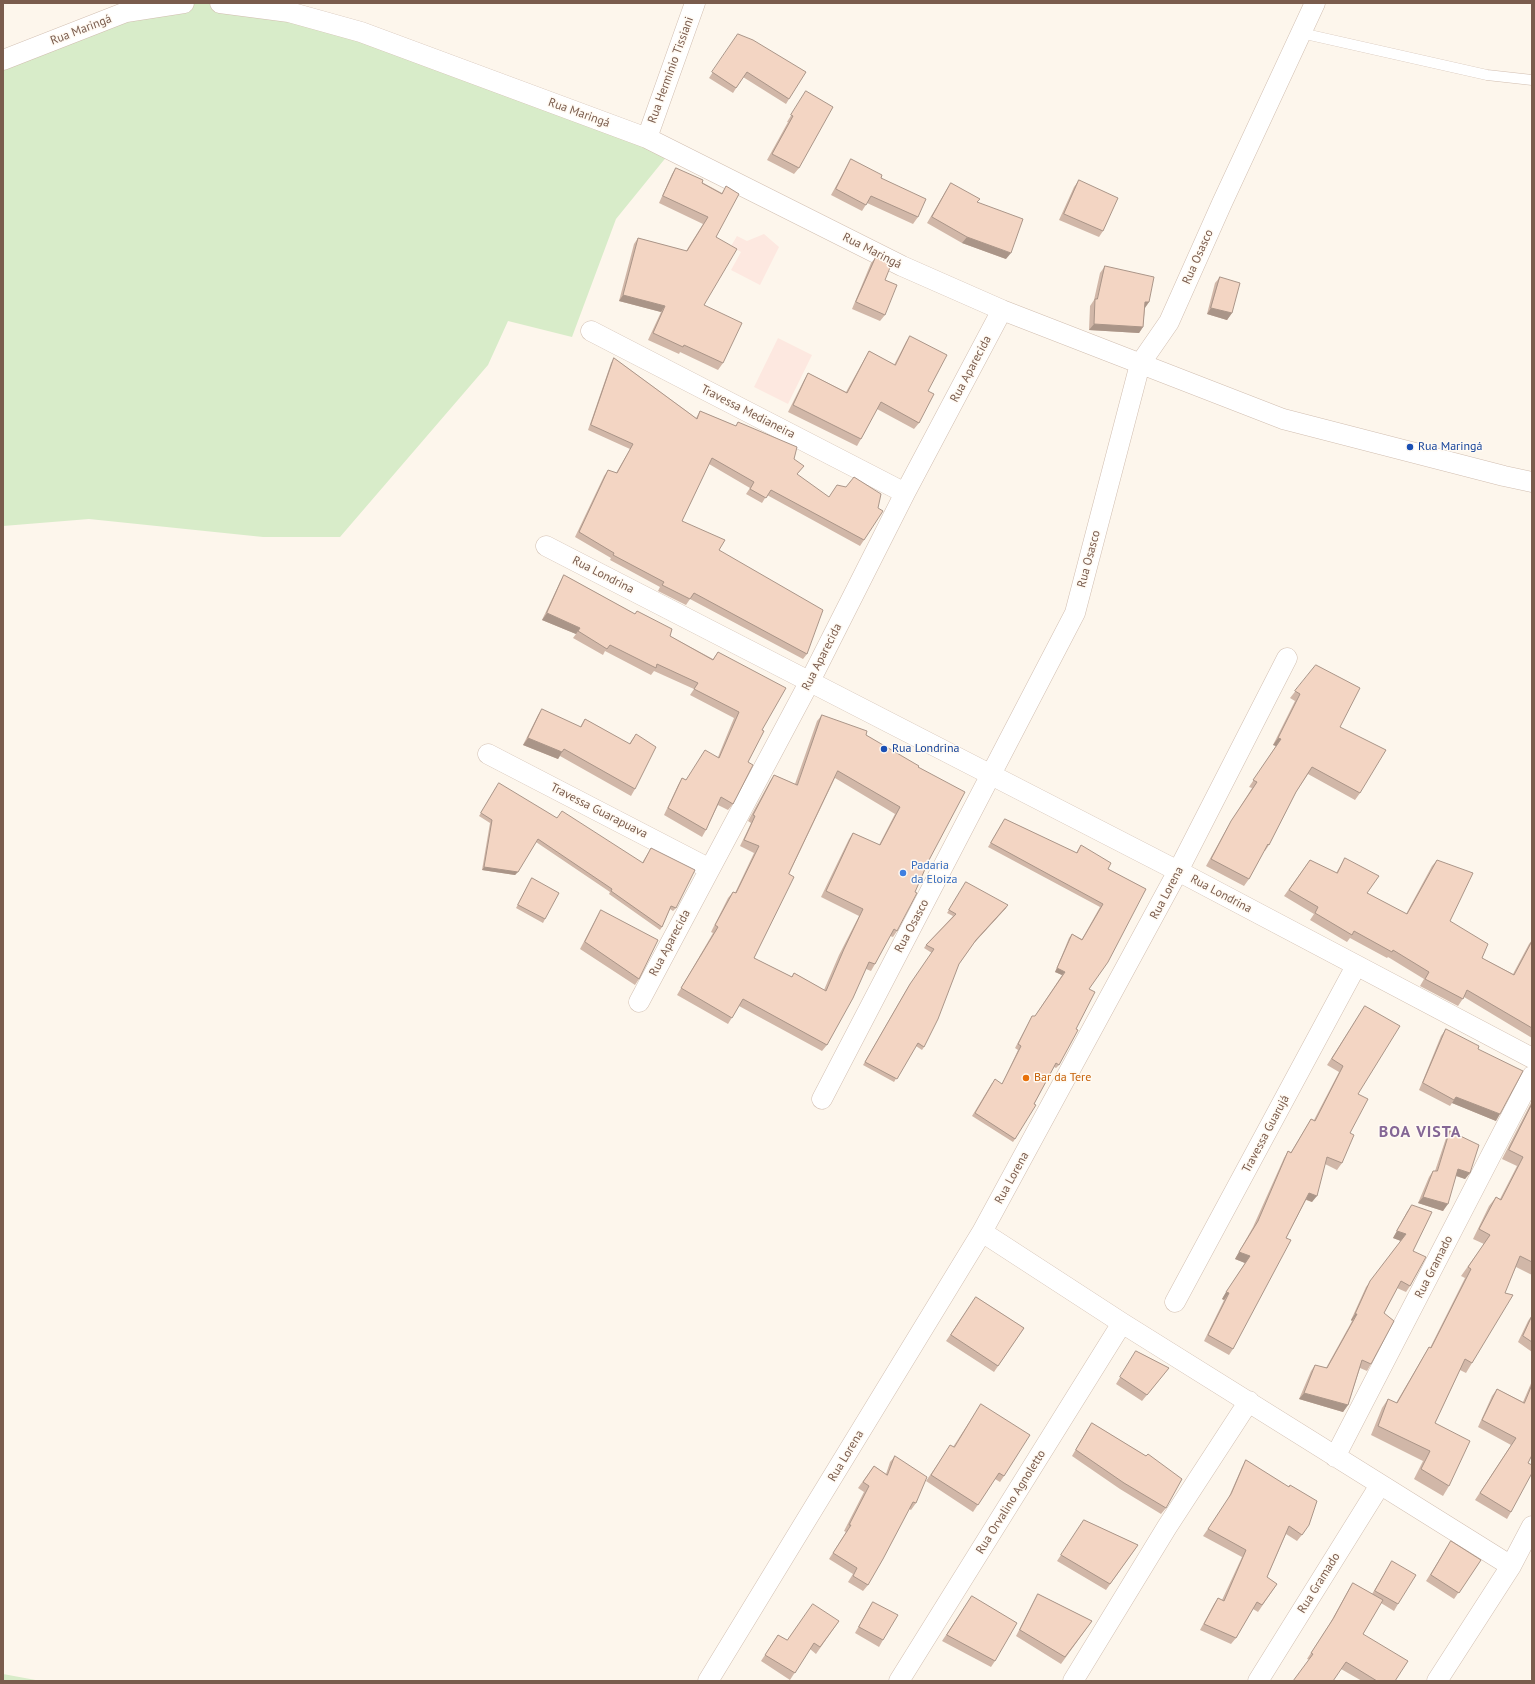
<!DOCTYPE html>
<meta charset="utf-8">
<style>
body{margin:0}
#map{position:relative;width:1535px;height:1684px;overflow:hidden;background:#fdf6ec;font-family:"PT Sans",sans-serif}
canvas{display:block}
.frame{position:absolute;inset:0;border:4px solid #7a5c4d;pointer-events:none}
</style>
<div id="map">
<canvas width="1535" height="1684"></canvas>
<div class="frame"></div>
</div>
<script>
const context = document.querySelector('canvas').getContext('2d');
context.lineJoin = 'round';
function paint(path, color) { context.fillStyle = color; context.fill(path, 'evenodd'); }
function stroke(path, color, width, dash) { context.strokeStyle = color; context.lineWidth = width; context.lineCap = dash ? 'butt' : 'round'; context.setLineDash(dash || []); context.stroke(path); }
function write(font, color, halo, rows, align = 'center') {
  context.font = font + ' "PT Sans",sans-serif'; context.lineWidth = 3; context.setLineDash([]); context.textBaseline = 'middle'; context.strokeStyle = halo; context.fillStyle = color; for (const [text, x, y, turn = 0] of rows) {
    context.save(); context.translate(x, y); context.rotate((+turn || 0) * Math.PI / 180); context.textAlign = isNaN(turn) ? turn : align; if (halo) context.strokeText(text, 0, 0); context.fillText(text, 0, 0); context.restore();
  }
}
paint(new Path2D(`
 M 764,234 L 779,247 L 760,285 L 731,270 L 741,252 L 731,246 L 737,236 L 747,241 Z
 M 778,338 L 812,355 L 788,404 L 754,387 Z`), '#fde8e0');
paint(new Path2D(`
 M 184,3 L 219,3 L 289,12 L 672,150 L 616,219 L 572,337 L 508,321 L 488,365 L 340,537 L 263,537 L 89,519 L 3,526 L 3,60 Z
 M 3,1674 L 41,1681 L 3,1681 Z`), '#d8ecc9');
const service = new Path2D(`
 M 1301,33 L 1487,75 L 1532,80`);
const minor = new Path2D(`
 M 220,3 L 289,12 L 361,32 L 647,138 L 902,266 L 1002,310 L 1283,419 L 1504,476 L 1532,482
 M 3,60 L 126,12 L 184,3
 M 647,138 L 695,3
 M 591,331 L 905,493
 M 546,546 L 1178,871 L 1532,1058
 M 488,754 L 710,869
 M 639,1002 L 810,681 L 905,493 L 1002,310
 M 822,1099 L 1075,613 L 1140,364 L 1169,322 L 1222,203 L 1315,3
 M 982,1232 L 1122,1323 L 1511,1566
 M 1175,1302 L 1356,966
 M 1335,1457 L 1532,1076
 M 708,1681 L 982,1232 L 1178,871 L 1287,658
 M 899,1681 L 1122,1323
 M 1073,1681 L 1167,1527 L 1249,1401
 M 1258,1681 L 1380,1485
 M 1437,1681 L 1511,1566 L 1532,1526`);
stroke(service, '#d1beb0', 11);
stroke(minor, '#d1beb0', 21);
stroke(service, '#fff', 10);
stroke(minor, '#fff', 20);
paint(new Path2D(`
 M 738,34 L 789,99 L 786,104 L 743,77 L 733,93 L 709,78 Z
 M 806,91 L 799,168 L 794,174 L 767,160 L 788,122 L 787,122 Z
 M 851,159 L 881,178 L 918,217 L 913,224 L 867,203 L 862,211 L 831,195 L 847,166 Z
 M 676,168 L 722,193 L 726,186 L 704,305 L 723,363 L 718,370 L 680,352 L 679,354 L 648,340 L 661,312 L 619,301 L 634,244 L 638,238 L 686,251 L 703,224 L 659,203 L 672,174 Z
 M 1079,180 L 1103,231 L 1099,237 L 1059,220 L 1074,187 Z
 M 951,183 L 977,202 L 1006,259 L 962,243 L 927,223 L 947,189 Z
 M 876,257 L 885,280 L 885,315 L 880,321 L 852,309 L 871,263 Z
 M 1105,266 L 1149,302 L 1145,308 L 1143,327 L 1139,333 L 1089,330 L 1090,306 L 1094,300 L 1100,273 Z
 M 1220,277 L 1232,313 L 1227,320 L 1207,314 L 1215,283 Z
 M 910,336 L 928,391 L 919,423 L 914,429 L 877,409 L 861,439 L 857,446 L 788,412 L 804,380 L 808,373 L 846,392 L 865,358 L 869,351 L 894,365 L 906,342 Z
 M 614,358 L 696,418 L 700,411 L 736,426 L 738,422 L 794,459 L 800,471 L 797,474 L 864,540 L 860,546 L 767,495 L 762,503 L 746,494 L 750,488 L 709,464 L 682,521 L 719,550 L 807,654 L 803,659 L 690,599 L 686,605 L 658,591 L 660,587 L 610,560 L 611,558 L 575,537 L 604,476 L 608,470 L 616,473 L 630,449 L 588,430 L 611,363 Z
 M 564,575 L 635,614 L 637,611 L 670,636 L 713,659 L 718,652 L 762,730 L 748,762 L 733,804 L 728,810 L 718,805 L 706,830 L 702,837 L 664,815 L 678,785 L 682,778 L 686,780 L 718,757 L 734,718 L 690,695 L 694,689 L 654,671 L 651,675 L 605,651 L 603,655 L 573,638 L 576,634 L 542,620 L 560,582 Z
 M 1316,665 L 1340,727 L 1360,793 L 1355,800 L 1308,774 L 1296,792 L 1269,845 L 1265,851 L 1264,851 L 1249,879 L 1244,886 L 1206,866 L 1227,828 L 1252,788 L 1249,787 L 1276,746 L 1273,745 L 1295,701 L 1290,698 Z
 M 542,709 L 580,727 L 585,719 L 629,744 L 636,734 L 635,789 L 631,796 L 560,756 L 558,759 L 523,745 L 538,715 Z
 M 822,715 L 866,735 L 918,767 L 929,860 L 897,931 L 893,937 L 890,936 L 875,964 L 871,971 L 866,969 L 827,1045 L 822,1051 L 739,1006 L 728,1024 L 677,995 L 713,933 L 711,932 L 728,898 L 733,892 L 735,893 L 754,853 L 740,846 L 751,823 L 748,821 L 770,781 L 774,775 L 795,784 L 817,721 ZM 835,778 L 895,814 L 879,845 L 853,833 L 849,839 L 821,897 L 859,916 L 839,955 L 824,990 L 794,973 L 792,977 L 754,958 L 789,874 Z
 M 497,786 L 557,818 L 642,863 L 651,848 L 676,908 L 673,911 L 670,909 L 662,927 L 660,930 L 609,894 L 610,892 L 536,842 L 515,875 L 482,870 L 490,823 L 479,816 Z
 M 1005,819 L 1076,853 L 1081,845 L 1108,869 L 1146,889 L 1089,989 L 1076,1029 L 1059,1065 L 1056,1068 L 1054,1067 L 1015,1139 L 1013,1142 L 972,1116 L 992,1083 L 1002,1084 L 1018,1050 L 1015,1048 L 1030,1020 L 1032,1016 L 1035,1016 L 1062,975 L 1055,972 L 1069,938 L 1072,934 L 1082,939 L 1100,907 L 988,847 Z
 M 1345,858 L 1367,893 L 1406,914 L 1432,866 L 1437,860 L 1450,921 L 1482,958 L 1513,974 L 1529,944 L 1532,940 L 1532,1038 L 1464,997 L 1458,1006 L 1420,986 L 1424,979 L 1388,957 L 1387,958 L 1350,938 L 1347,942 L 1310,920 L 1314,914 L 1284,896 L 1310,860 L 1336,873 Z
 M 532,878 L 545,919 L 543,923 L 516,908 Z
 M 966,882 L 1006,908 L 974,943 L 959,964 L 924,1047 L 922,1050 L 916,1046 L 894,1082 L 863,1065 L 908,987 L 932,953 L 924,948 L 926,945 L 953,916 L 947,913 Z
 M 601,910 L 639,979 L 635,985 L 580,949 L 597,917 Z
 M 1365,1006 L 1358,1094 L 1350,1133 L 1342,1163 L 1337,1170 L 1325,1164 L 1312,1202 L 1306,1200 L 1286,1238 L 1233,1349 L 1229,1355 L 1204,1341 L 1224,1300 L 1222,1299 L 1245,1263 L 1235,1259 L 1253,1227 L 1284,1158 L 1288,1151 L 1291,1152 L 1311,1119 L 1314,1120 L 1339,1072 L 1327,1065 Z
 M 1446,1029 L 1496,1121 L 1452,1103 L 1450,1106 L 1419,1090 L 1441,1036 Z
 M 1532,1101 L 1532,1275 L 1516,1267 L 1472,1363 L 1466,1373 L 1460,1370 L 1435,1423 L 1449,1486 L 1443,1496 L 1414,1479 L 1423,1461 L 1371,1435 L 1382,1408 L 1388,1399 L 1396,1403 L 1423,1357 L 1429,1347 L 1430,1348 L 1465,1278 L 1461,1276 L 1484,1244 L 1473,1239 L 1489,1206 L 1496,1197 L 1500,1199 L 1517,1166 L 1502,1159 Z
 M 1450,1131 L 1470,1173 L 1465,1179 L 1456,1176 L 1443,1211 L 1418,1203 L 1429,1177 L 1433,1171 L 1435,1171 L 1446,1138 Z
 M 1412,1205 L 1413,1251 L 1410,1286 L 1406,1292 L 1397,1288 L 1384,1313 L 1371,1364 L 1367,1371 L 1360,1368 L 1348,1405 L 1343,1412 L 1299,1399 L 1311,1371 L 1315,1365 L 1326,1368 L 1352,1321 L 1351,1320 L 1366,1287 L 1401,1241 L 1393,1238 L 1407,1212 Z
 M 976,1297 L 1024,1328 L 994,1372 L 946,1341 Z
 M 1532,1315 L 1532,1352 L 1518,1342 L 1528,1321 Z
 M 1136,1351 L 1169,1368 L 1164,1374 L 1142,1401 L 1116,1384 Z
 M 1532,1381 L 1532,1455 L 1528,1463 L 1511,1512 L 1507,1519 L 1475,1500 L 1511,1445 L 1478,1427 L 1492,1396 L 1497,1389 L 1523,1402 Z
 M 981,1404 L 1004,1476 L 1000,1482 L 995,1479 L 973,1512 L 926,1481 L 946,1452 L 953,1447 Z
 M 1092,1423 L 1146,1456 L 1166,1508 L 1161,1514 L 1120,1489 L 1072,1456 L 1087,1430 Z
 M 895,1456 L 916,1503 L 911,1510 L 909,1509 L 868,1585 L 863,1591 L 848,1582 L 853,1574 L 829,1559 L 846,1532 L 844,1531 L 864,1492 L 858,1488 L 874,1466 L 886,1474 L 890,1462 Z
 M 1246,1460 L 1288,1487 L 1290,1485 L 1305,1531 L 1297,1541 L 1286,1534 L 1267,1577 L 1277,1584 L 1258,1612 L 1253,1609 L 1236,1638 L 1231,1644 L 1200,1630 L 1214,1604 L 1218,1598 L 1222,1600 L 1242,1557 L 1203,1536 L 1227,1501 L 1242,1467 Z
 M 1084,1520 L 1138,1545 L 1106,1590 L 1057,1561 Z
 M 1451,1541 L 1481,1560 L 1454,1599 L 1426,1581 Z
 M 1392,1561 L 1398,1604 L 1394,1611 L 1381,1603 L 1363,1634 L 1395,1681 L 1362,1681 L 1341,1669 L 1307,1659 L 1329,1625 L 1349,1589 L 1353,1583 L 1372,1594 Z
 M 1038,1594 L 1092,1621 L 1061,1664 L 1016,1636 L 1034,1601 Z
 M 972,1596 L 995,1661 L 991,1667 L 942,1641 Z
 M 873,1602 L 883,1640 L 879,1647 L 855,1633 L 869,1608 Z
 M 839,1621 L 816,1654 L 810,1649 L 790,1680 L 761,1661 L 778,1635 L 787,1640 Z`), '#d1b7a8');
paint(new Path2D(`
 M 967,237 L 1011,253 L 1006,259 L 962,243 Z
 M 623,295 L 665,306 L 661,312 L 619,301 Z
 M 1145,302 L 1149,302 L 1144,309 Z
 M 1211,308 L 1232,313 L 1227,320 L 1207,314 Z
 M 1094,324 L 1143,327 L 1139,333 L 1089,330 Z
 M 547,613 L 580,628 L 576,634 L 542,620 Z
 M 528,738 L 562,752 L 558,759 L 523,745 Z
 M 1278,738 L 1281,739 L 1276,746 L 1273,745 Z
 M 484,867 L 518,872 L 515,875 L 482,870 Z
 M 1008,905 L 1006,908 L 974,943 L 976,940 Z
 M 1057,968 L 1065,972 L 1062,975 L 1055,972 Z
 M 1456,1097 L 1500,1114 L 1496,1121 L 1452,1103 Z
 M 1458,1169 L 1470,1173 L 1465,1179 L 1454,1175 Z
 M 1309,1193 L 1317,1196 L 1312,1202 L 1305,1199 Z
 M 1423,1197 L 1448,1204 L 1443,1211 L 1418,1203 Z
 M 1397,1231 L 1406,1234 L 1401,1241 L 1393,1238 Z
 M 1239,1252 L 1250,1256 L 1245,1263 L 1235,1259 Z
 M 1226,1292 L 1229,1293 L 1224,1300 L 1222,1299 Z
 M 1355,1314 L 1357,1314 L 1352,1321 L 1351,1320 Z
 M 1304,1393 L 1348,1405 L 1343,1412 L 1299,1399 Z`), '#aa9588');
const building = new Path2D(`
 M 738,34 L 753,40 L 806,72 L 789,99 L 747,72 L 736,88 L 712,72 Z
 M 806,91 L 833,107 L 799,168 L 772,154 L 793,116 L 791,115 Z
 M 851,159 L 882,175 L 881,178 L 926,199 L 918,217 L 871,196 L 866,205 L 836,189 Z
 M 676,168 L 703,180 L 702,183 L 722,194 L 726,186 L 739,194 L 716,237 L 737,249 L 704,305 L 742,323 L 723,363 L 684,345 L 683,347 L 653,333 L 665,306 L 623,295 L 638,238 L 687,251 L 708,217 L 663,196 Z
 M 1079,180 L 1118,198 L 1103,231 L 1064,214 Z
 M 951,183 L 980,199 L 977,202 L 1023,219 L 1011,253 L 967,237 L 932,217 Z
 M 876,257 L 891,265 L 885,280 L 897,285 L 885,315 L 856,302 Z
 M 1105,266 L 1154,277 L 1149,302 L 1145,302 L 1143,327 L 1094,324 L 1095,299 L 1097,299 Z
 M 1220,277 L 1240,283 L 1232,313 L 1211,308 Z
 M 910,336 L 947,355 L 928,391 L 934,394 L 919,423 L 881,402 L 861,439 L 793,405 L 808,373 L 847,393 L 869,351 L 895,365 Z
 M 614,358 L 697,419 L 700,411 L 736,426 L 738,422 L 797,447 L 794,459 L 804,466 L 797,474 L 829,497 L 837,485 L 846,487 L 854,477 L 881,494 L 878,508 L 883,511 L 864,540 L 771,490 L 766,498 L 750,489 L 754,482 L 712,458 L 682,521 L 725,540 L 719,550 L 823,610 L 807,654 L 694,593 L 690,599 L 662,585 L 664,582 L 613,555 L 614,553 L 579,532 L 608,470 L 617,473 L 633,444 L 591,425 Z
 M 564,575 L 635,614 L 637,611 L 672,629 L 670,636 L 713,660 L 718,652 L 786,688 L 762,730 L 764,731 L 748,762 L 753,765 L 733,804 L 721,797 L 706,830 L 668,808 L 682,778 L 686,780 L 705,750 L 719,758 L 739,712 L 694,689 L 698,683 L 657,664 L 656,668 L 610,645 L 607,649 L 578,631 L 580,628 L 547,613 Z
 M 1316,665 L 1360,688 L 1340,727 L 1386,750 L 1360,793 L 1312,767 L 1296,792 L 1269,845 L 1268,844 L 1249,879 L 1211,859 L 1231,821 L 1257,782 L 1253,780 L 1281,739 L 1278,738 L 1300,694 L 1295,691 Z
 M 542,709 L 581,727 L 585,719 L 630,744 L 636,734 L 656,747 L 635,789 L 564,749 L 562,752 L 528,738 Z
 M 822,715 L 867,731 L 866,735 L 919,766 L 918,767 L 965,792 L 929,860 L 915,892 L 917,893 L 897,931 L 894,929 L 875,964 L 869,962 L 853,998 L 827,1045 L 743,999 L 732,1018 L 681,988 L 718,927 L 715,925 L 733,892 L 736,893 L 759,846 L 744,840 L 755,816 L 753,815 L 774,775 L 797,785 ZM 838,771 L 900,807 L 880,845 L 853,833 L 826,891 L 863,909 L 844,949 L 826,991 L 794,973 L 792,977 L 754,958 L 794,877 L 789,874 Z
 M 499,783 L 557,818 L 562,811 L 643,863 L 651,848 L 695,870 L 676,908 L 671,906 L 662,927 L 611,891 L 612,889 L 538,839 L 518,872 L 484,867 L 492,820 L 481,813 Z
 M 1005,819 L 1077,853 L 1081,845 L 1111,863 L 1108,869 L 1146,889 L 1108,962 L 1089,989 L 1095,992 L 1076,1029 L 1078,1030 L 1059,1065 L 1056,1063 L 1034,1104 L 1036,1105 L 1015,1139 L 975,1113 L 995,1079 L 1002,1084 L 1021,1046 L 1018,1044 L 1032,1016 L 1035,1016 L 1065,972 L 1057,968 L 1072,934 L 1082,940 L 1103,904 L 991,843 Z
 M 1345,858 L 1379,876 L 1367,893 L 1407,914 L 1437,860 L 1473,873 L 1450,921 L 1488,944 L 1482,958 L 1514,975 L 1532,941 L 1532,1028 L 1467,990 L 1463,999 L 1425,979 L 1429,972 L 1393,950 L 1392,952 L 1354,931 L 1352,935 L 1315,913 L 1318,907 L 1289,890 L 1310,860 L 1337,873 Z
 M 532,878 L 559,893 L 545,919 L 518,905 Z
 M 966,882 L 1008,905 L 976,940 L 959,964 L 938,1019 L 924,1047 L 918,1043 L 897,1079 L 865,1062 L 910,984 L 934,949 L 926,945 L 956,914 L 949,910 Z
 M 601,910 L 658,940 L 639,979 L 585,942 Z
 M 1365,1006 L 1400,1026 L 1358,1094 L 1368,1099 L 1350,1133 L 1354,1135 L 1342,1163 L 1327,1157 L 1317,1196 L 1309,1193 L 1286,1238 L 1291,1240 L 1233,1349 L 1208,1335 L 1229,1293 L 1226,1292 L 1250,1256 L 1239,1252 L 1258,1221 L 1288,1151 L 1291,1153 L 1311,1119 L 1315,1121 L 1343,1066 L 1332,1059 Z
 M 1446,1029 L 1479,1046 L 1478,1049 L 1523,1071 L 1500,1114 L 1456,1097 L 1454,1100 L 1423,1083 Z
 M 1532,1104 L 1532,1262 L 1520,1256 L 1505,1293 L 1513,1295 L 1472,1363 L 1465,1359 L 1435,1423 L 1470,1441 L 1449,1486 L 1421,1469 L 1430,1451 L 1378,1426 L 1388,1399 L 1397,1403 L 1429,1347 L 1431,1348 L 1471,1269 L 1468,1267 L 1490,1235 L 1479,1229 L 1496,1197 L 1501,1200 L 1523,1157 L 1509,1150 Z
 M 1450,1131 L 1479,1145 L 1470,1173 L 1458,1169 L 1448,1204 L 1423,1197 L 1433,1171 L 1437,1171 Z
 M 1412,1205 L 1432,1212 L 1413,1251 L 1426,1257 L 1410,1286 L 1401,1281 L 1384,1313 L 1394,1321 L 1371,1364 L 1362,1360 L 1348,1405 L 1304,1393 L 1315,1365 L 1327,1368 L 1357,1314 L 1355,1314 L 1370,1281 L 1406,1234 L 1397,1231 Z
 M 976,1297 L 1024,1328 L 998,1366 L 951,1335 Z
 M 1532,1316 L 1532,1342 L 1523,1336 Z
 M 1136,1351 L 1169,1368 L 1147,1395 L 1120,1377 Z
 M 1532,1385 L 1532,1455 L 1528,1463 L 1532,1465 L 1532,1473 L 1511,1512 L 1480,1493 L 1516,1438 L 1482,1420 L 1497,1389 L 1524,1403 Z
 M 981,1404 L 1030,1435 L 1004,1476 L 999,1473 L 978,1505 L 931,1475 L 950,1445 L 954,1447 Z
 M 1092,1423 L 1146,1456 L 1148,1454 L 1182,1479 L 1166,1508 L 1124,1483 L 1076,1450 Z
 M 895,1456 L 927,1477 L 916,1503 L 913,1502 L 883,1559 L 868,1585 L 853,1576 L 857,1568 L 833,1553 L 851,1525 L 849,1525 L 869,1486 L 863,1482 L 874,1466 L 887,1475 Z
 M 1246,1460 L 1289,1487 L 1290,1485 L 1317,1501 L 1309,1525 L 1302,1535 L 1289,1526 L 1267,1577 L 1277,1584 L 1262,1605 L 1257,1602 L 1236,1638 L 1204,1624 L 1218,1598 L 1224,1601 L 1246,1550 L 1208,1529 L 1231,1494 Z
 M 1084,1520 L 1138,1545 L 1110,1584 L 1061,1555 Z
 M 1451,1541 L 1481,1560 L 1459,1593 L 1431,1575 Z
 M 1392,1561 L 1416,1575 L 1398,1604 L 1375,1591 Z
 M 1353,1583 L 1383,1600 L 1363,1634 L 1408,1661 L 1395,1681 L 1377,1681 L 1346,1662 L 1333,1681 L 1293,1681 L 1313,1654 L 1311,1653 L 1333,1619 Z
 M 1038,1594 L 1092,1621 L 1065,1657 L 1020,1630 Z
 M 972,1596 L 1017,1623 L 995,1661 L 947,1635 Z
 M 873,1602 L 898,1615 L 883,1640 L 859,1627 Z
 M 813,1604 L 839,1621 L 820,1647 L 814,1643 L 795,1673 L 765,1655 L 778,1635 L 787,1640 Z`);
paint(building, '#f3d5c3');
stroke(building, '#aa9588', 1);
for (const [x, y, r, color] of [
 [1410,447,4,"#1a4fb4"],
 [884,749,4,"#1a4fb4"],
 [903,873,4,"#3f7fe0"],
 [1026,1078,4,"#e8710a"]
]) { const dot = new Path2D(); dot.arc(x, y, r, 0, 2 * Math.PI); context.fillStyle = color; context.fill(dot); stroke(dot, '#fffaf3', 1.5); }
write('12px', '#7a5c4d', '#fffaf3', [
 ["Rua Maringá",81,30,-21],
 ["Rua Hermínio Tissiani",671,70,-70],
 ["Rua Maringá",579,113,20],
 ["Rua Maringá",872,251,27],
 ["Rua Osasco",1198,257,-66],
 ["Rua Aparecida",971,369,-62],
 ["Travessa Medianeira",748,412,27],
 ["Rua Osasco",1089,559,-75],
 ["Rua Londrina",603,575,27],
 ["Rua Aparecida",822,657,-63],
 ["Travessa Guarapuava",599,811,27],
 ["Rua Lorena",1167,893,-62],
 ["Rua Londrina",1221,894,28],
 ["Rua Osasco",912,926,-62],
 ["Rua Aparecida",670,943,-62],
 ["Travessa Guarujá",1266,1134,-62],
 ["Rua Lorena",1012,1178,-61],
 ["Rua Gramado",1434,1267,-63],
 ["Rua Lorena",846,1456,-59],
 ["Rua Orvalino Agnoletto",1011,1502,-58],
 ["Rua Gramado",1319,1583,-58]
]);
write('12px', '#164399', '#fffaf3', [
 ["Rua Maringá",1418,447],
 ["Rua Londrina",892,749]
], 'left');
write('12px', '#366cbe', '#fffaf3', [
 ["Padaria",911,866],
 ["da Eloiza",911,880]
], 'left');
write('12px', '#c56008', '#fffaf3', [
 ["Bar da Tere",1034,1078]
], 'left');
context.letterSpacing = '1px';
write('bold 16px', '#846695', '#fffaf3', [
 ["BOA VISTA",1420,1132]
]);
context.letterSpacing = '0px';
</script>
